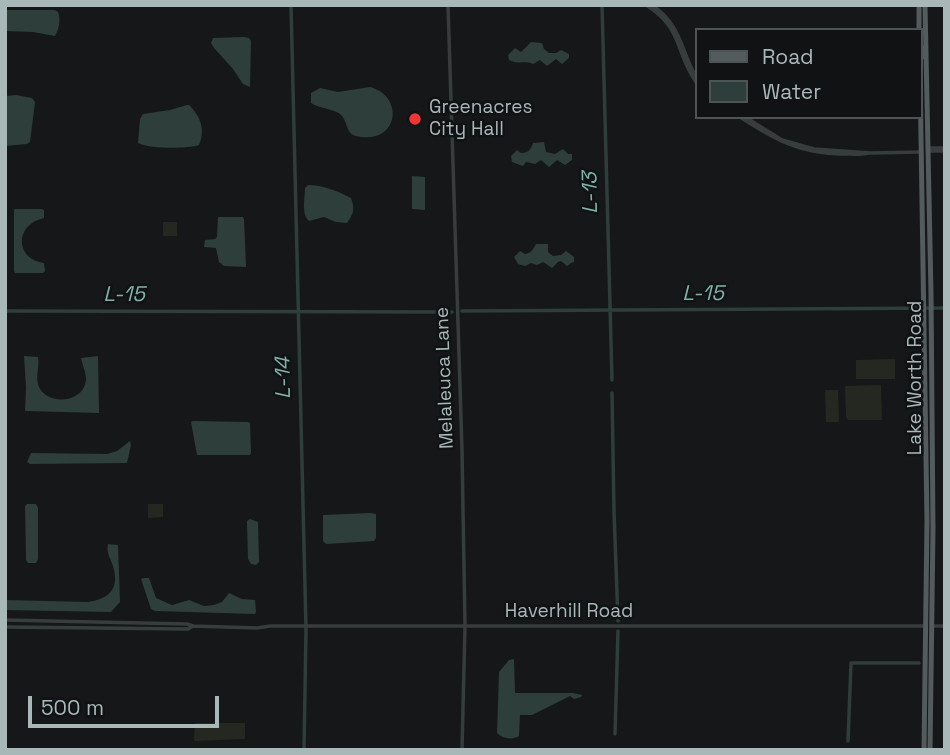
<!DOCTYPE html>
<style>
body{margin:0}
#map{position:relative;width:950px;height:755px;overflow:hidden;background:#161718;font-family:"Space Grotesk",sans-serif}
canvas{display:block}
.frame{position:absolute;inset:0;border:7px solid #a8b8b8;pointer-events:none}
.legend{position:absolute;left:695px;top:28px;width:228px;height:91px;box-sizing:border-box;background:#111213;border:2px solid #4d5455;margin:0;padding:9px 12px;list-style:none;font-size:21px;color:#a8b8b8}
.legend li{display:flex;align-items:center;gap:14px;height:35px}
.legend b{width:35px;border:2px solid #4d5455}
.scale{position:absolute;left:28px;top:696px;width:191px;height:32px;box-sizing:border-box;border:4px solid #a8b8b8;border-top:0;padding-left:9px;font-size:21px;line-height:24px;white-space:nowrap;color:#a8b8b8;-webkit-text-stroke:5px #111213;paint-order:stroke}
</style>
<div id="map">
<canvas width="950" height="755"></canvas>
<div class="frame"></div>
<ul class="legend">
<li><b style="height:9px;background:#535b5c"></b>Road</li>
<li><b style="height:19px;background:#2e3e3a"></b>Water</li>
</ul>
<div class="scale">500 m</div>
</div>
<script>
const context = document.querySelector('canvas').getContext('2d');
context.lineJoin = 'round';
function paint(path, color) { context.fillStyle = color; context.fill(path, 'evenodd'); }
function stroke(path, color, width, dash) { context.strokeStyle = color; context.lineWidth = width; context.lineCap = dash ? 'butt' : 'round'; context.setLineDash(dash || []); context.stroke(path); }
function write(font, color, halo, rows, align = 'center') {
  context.font = font + ' "Space Grotesk",sans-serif'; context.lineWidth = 5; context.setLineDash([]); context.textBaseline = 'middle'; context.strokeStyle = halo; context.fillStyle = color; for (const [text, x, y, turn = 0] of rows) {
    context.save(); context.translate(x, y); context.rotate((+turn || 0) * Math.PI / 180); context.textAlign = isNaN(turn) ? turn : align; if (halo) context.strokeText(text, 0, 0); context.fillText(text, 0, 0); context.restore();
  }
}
paint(new Path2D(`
 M 163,222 L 177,222 L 177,236 L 163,236 Z
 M 895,359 L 895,379 L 856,379 L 856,360 Z
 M 881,385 L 882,420 L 848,420 L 846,417 L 845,386 Z
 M 825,390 L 838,390 L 839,422 L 826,422 Z
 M 148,504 L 163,504 L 163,517 L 148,518 Z
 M 195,723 L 245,723 L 245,739 L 194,741 Z`), '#252820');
paint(new Path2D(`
 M 5,10 L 55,10 L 58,12 C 61,20 59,29 55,36 L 33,32 L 5,31 Z
 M 244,37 L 249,38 L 251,41 L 250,87 L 243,84 L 233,69 L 214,48 L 211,43 L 213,38 Z
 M 531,42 L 542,43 L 544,49 L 549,53 L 556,53 L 561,50 L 569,54 L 569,58 L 562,64 L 556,59 L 547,66 L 540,60 L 533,64 C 524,60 518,65 509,60 L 508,55 L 515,48 L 521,52 Z
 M 370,87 C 405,96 399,146 356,136 C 346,134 348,122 341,115 C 336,109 320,109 311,103 L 311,93 L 320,88 L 338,92 Z
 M 16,95 L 32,98 L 35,102 L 30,142 L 27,144 L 5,146 L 5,96 Z
 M 187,105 L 189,105 C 200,116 206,129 199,145 C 185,149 151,149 138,143 L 140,119 L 143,114 L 170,110 Z
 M 544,142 L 546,152 L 555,154 L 563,149 L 568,154 L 572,154 L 572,160 L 565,165 L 557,160 L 549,167 L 541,160 L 535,164 L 526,162 L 523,166 L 512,162 L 511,156 L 517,150 L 521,153 C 529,153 531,149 533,143 Z
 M 412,176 L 425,177 L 425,210 L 412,209 Z
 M 308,185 C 322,185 338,191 351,198 C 355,209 354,213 347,223 L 336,222 L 324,217 L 309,221 C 301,214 305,198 305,188 Z
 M 15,209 L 41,209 L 44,210 L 44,218 C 13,225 16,260 44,263 L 45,271 L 43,273 L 15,273 L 14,271 L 14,210 Z
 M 218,217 L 243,217 L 244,219 L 246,267 L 224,266 L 219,262 L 216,248 L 204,247 L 205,240 L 215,239 L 217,237 Z
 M 536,244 L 548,244 L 548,252 L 553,256 L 561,255 L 566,251 L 574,257 L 574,262 L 571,263 L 567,266 L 561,261 L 558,262 L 552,268 L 543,262 L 537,265 L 531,263 L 525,266 L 518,264 L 514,257 L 520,251 L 525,254 C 532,253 533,249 536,244 Z
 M 24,356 L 38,357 C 40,367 34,379 40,389 C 51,406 85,402 86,379 C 86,372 82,364 81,358 L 98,356 L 99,413 L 25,411 L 26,387 Z
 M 193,421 L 248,422 L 250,423 L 251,453 L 250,455 L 197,455 L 191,422 Z
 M 130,441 L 131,445 L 127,463 L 30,464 L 27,462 L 31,453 L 107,454 L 117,451 Z
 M 27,504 L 36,504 L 38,508 L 38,559 L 36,563 L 28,563 L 26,560 L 25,506 Z
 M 370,513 L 376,514 L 376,538 L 374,541 L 326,544 L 323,541 L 323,515 Z
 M 250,519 L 258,522 L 259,562 L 256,565 L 251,564 L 248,559 L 247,524 L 247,521 Z
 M 108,544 L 118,545 L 120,602 L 111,612 L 5,610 L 5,600 L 88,602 C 109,599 120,589 113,566 C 110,557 106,553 108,544 Z
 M 144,578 L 149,578 L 156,598 L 172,605 L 189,600 L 204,606 L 214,605 L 222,602 L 229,593 L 242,599 L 255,600 L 256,612 L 255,614 L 155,611 L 151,609 L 141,579 Z
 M 514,659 L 515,693 L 573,693 L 582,695 L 581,697 L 574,699 L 570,696 L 532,715 L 520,715 L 519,736 C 513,740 502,739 497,733 L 499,672 L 509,660 Z`), '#2e3e3a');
stroke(new Path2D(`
 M 291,5 L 306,629 L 304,750
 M 602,5 L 612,380
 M 5,311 L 452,312
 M 462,311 L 945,308
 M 612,393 L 614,511 L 618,621
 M 615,734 L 618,631
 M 848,741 L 851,663 L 919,663`), '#2e3e3a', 3.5);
stroke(new Path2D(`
 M 448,5 L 462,450 L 465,626 L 462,750
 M 646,5 C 683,28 675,52 696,82
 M 652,5 C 682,26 680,49 696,77
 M 740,117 C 774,139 800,154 842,154 C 851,154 860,155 869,153
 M 745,117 L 782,140 L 814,149 L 871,153 L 921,152
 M 928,151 L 945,151
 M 928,151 L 931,148 L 945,148
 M 5,620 L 187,624 L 193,626 L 257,628 L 270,626 L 925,626
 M 933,626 L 945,626
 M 5,627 L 188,629 L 193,626`), '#373c3d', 3.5);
stroke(new Path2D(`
 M 919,5 L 919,30
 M 925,5 L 931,293 L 933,529 L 930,750
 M 920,40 L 922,57
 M 920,73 L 927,521 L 924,750`), '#535b5c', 5);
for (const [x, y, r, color] of [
 [415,119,7,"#f13436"]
]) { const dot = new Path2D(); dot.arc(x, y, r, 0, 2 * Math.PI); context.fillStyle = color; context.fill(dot); stroke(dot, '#111213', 2.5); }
write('19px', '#a8b8b8', '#111213', [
 ["Greenacres",429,108],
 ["City Hall",429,130]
], 'left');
write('19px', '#a8b8b8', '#111213', [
 ["Melaleuca Lane",445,378,-92],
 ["Lake Worth Road",916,378,-90],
 ["Haverhill Road",569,612]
]);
write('italic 21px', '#7fb3a8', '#111213', [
 ["L-13",591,193,-91],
 ["L-15",703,294],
 ["L-15",124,295],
 ["L-14",284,378,-91]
]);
</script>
